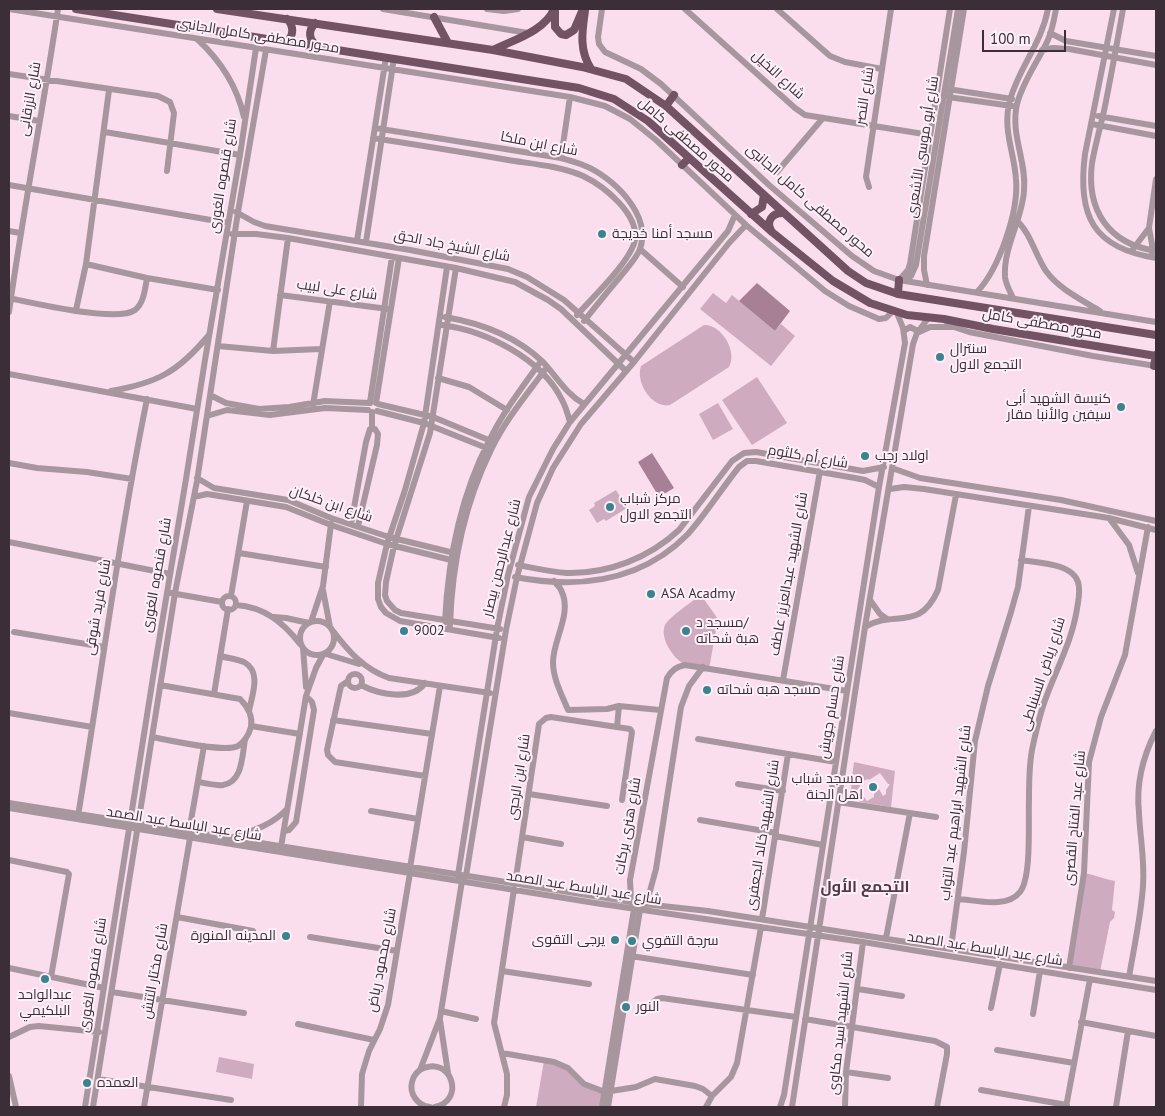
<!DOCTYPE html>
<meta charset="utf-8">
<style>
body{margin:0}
#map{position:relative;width:1165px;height:1116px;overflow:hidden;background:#fbdeee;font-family:"PT Sans",sans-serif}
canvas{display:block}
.frame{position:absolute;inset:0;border:10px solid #3c2e36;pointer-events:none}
.scale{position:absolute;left:982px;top:30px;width:84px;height:22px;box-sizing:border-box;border:2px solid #3c2e36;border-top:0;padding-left:6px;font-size:15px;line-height:18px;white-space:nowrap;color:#3c2e36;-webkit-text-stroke:4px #fef0f8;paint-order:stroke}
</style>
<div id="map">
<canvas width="1165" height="1116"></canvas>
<div class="frame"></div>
<div class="scale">100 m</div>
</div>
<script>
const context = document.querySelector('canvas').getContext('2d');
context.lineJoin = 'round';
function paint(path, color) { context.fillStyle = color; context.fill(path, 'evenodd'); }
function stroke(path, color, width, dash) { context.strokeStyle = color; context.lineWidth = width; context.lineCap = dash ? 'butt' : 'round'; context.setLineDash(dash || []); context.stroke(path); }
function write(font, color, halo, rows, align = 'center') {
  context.font = font + ' "PT Sans",Cairo,sans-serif'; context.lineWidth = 4; context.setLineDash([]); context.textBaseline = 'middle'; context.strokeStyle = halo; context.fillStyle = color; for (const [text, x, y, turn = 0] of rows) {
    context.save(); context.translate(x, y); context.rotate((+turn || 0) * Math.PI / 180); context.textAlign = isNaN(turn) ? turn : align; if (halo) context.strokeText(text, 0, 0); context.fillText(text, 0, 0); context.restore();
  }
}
paint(new Path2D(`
 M 713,293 L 726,303 L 732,295 L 775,331 L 781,324 L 795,336 L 771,366 L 700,309 Z
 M 704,325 C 721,324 738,351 729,367 L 670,405 C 652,409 635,382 641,366 Z
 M 757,377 L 787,423 L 752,445 L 722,400 Z
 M 718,403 L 733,429 L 713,440 L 699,414 Z
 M 616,490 L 627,508 L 606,521 L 604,519 L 597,523 L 589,510 L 595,506 L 594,503 Z
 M 701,595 L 718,619 L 709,669 C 702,667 692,667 686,665 C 674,660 659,638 665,625 C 669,617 693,601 701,595 Z
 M 854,762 L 895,771 L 891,807 C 849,800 848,806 854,762 ZM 880,773 L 888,784 L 890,784 L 886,790 L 886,794 L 883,796 L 879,789 L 874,794 L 874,797 L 867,801 L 864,797 L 859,797 L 857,790 L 860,786 L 860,782 L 868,779 L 869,780 Z
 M 1084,873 C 1095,875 1104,879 1115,881 L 1112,910 L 1115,912 L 1114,918 L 1110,922 L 1100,972 L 1069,968 Z
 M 219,1057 L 254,1064 L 252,1079 L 216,1072 Z
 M 544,1061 L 568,1068 L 578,1079 L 605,1092 L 602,1107 L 536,1107 Z`), '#cfabbf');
paint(new Path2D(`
 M 757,283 L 790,311 L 775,331 L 739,301 Z
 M 652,453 L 674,488 L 659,497 L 638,462 Z`), '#a78096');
stroke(new Path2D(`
 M 9,9 L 570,97 L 605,106 L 630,119 L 656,140 L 746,225 L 825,291 L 849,306 L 879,319 L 886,318 L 893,311
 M 383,9 L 528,33
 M 487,9 L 504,11 L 518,9
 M 602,9 L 598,37 L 599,44 L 605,52 L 641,69 L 661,84 L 769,185 L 852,256 L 874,271 L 899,280 L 1156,322
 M 685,9 L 795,108 L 805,115 L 930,135
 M 777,9 L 830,56 L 845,62 L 882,69
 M 1114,9 L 1085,154 C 1077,216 1093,248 1156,258
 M 1123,9 C 1117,43 1111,77 1104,111 C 1100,128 1095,146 1092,163 C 1086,211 1109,244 1156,251
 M 1050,33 L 1066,41 L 1156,56
 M 197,39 C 220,60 237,86 244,117
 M 1042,50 L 1053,48 L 1069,49 L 1156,65
 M 9,74 L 158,96 L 170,102 L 174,113 L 167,171
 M 948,89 L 1012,99
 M 948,97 L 1012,106
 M 9,116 L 39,121
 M 1098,116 L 1156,126
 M 1092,124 L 1156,136
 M 375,128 L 561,158 C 568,160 576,162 583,165 C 612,176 652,214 640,249 C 636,259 627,268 620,277 C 608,291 596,306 584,321
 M 105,132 L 240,155
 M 373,138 C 418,145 463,152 508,160 C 533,164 560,166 583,176 C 604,186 639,214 635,240 C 631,261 592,298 577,315
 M 561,158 L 570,97
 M 777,172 L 823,118
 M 9,185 L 228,223
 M 869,187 L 866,177 L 891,9
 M 236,212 L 254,222 L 265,226 L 410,250 L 508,269 L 527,277 L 564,300 L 634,362
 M 1016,220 C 1031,233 1035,255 1046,271 C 1059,289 1082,300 1100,311
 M 9,231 L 20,233
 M 232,234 L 256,234 L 288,238 L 456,268 L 515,282 L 548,300 L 561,309 L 626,371
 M 357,241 L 386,57
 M 366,242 L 394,58
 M 640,249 L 683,287
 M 1133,249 L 1149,228
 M 1152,253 L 1152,244 L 1149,228 L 1156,179
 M 86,264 L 147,278 L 218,290
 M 447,267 L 424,423 L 405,490 L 387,544 L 378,583 L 378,599 L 381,607 L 386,613 L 400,621 L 499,638
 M 456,268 L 430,433 L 394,546 L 386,582 L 385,595 L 387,601 L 395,610 L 401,613 L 500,629
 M 899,280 L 908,270 L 910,264 L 950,9
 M 902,280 L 911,276 L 916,265 L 958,9
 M 927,285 L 924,270 L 924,256 L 964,9
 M 977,292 C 999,269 1019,211 1016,179 C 1014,151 1002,129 1010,100 C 1019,67 1041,45 1048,9
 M 280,295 L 388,309
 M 9,298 C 33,303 117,323 135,310 C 144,303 145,289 147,278
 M 1013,298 C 1010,291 1006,285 1005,277 C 1003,248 1022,220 1024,191 C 1027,161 1010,135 1017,104 C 1023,81 1037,63 1047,42 C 1052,32 1054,20 1056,9
 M 76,310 L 86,264 L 109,90
 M 9,312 C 23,211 43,110 58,9
 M 445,317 C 480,323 517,337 543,362 C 557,377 566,394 584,404
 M 944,319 L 951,326 L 969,332 L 1093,356 L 1156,366
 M 442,325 C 487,331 542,359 562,400 C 566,407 568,415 570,422
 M 904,331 L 910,327 L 916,330 L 917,333 L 930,327 L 953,327
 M 218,346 L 273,351 L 321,349
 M 273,351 L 288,238
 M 9,374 L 197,409
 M 438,378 L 469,387 L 507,410
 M 111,391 C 157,383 178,372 208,336
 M 210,395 L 226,403 L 259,409 L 289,407 L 325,401 L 370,403
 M 370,402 L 392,257
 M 376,403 L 399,258
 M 378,404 L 433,417 L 491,441
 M 313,405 L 330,301
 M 377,411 L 424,423 L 489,449
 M 372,412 L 372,429
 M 207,416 L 227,410 L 270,415 L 325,408 L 368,410
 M 9,463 L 37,468 L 87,472 L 132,479
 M 892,468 L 920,478 L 1061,500 L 1156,521
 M 197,478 L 214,488 L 288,500 L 331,518 L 389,537 L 454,553
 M 890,489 L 904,487 L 924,489 L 1109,518 L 1156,530
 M 194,497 L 207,494 L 286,507 L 331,525 L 387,544 L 455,561
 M 1109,518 L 1129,545 L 1138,573
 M 351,524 L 366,442 L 370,429 L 375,429 L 378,434 L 377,445 L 358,526
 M 9,542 L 170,574
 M 239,553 L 326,567
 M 518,565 C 534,568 551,572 567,573 C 608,574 649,558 679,530 L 732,461 L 744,453 L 756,452 L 863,471 L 884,467
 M 515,577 C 578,589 641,582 688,534 C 706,514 722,488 739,467 L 747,461 L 756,461 L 855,478 L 865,480 L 879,487
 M 554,581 C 556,584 560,587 561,590 C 573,613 553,639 553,662 C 553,679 562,695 568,710 L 607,709 L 619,706 L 660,710
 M 323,590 L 330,627
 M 171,593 L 222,602
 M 231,596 L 247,501
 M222 603a7 7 0 1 1 14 0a7 7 0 1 1-14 0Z
 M 870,600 L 880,614 L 887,619
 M 236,605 C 264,607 283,622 300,644
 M 274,617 L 286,618 L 309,623
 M300 638a17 17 0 1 1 34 0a17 17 0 1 1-34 0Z
 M 311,622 L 323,586 L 331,524
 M 445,622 C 448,559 460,497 489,441 C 503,412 523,386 541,361
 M 450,625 C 452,565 465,503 491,450 C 505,420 528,393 547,367
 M 865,627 C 894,609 919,633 938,590 L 956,495
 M 333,631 C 349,652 364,669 389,678 L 490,693
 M 14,632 L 104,647
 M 303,648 L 306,687
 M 326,654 L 359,664
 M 220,656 C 227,658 237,659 244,662 C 262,672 252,695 249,711
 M348 681a7 7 0 1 1 14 0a7 7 0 1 1-14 0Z
 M 783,680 L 820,471
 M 348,681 L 341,686 L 327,750 L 328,755 L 335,762 L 425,776
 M 361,685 C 378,694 412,702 425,683
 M 214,694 L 228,609
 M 9,713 L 92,727
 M 333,720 L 432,734
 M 251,726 L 300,734
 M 617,727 L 619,706
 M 152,737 C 169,740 224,753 238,746 C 244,742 249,734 251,727 C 253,716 248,707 240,699 L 160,685
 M 698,739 L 836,762
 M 198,782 C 206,783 215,786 223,785 C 243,782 242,755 245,740
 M 738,784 L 783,791
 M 529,794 L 607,806
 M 838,802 L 936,817
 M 9,803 L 644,904 L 708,911 L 1156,981
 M 9,808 L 595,903 L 863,942 L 1156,990
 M 371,811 L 418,819
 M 78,816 C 101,677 119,537 147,399
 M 700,820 L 776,833
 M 284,831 L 289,830 L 296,822 L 314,710 L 312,702 L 306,696
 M 189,832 L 204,746
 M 775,836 L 823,845
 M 522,837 L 561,844
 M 230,838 C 252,831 271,826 287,809
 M 281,847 L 306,696 L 316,668 L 323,655
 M 9,860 L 67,872 L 69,874 L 51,977
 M 410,868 L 440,686
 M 460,876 L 458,875 L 497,629 L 508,575 L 529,497 L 553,449 L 570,422 L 728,231 L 735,215
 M 515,884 L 539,724 L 546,718 L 551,717 L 630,729 L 632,732 L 622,800
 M 958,899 C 976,900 1007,909 1020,892 C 1032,877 1028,820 1029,799 C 1029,783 1029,766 1032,750 C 1036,731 1040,712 1047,695 C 1058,666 1072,640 1077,609 C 1078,601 1081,591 1078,582 C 1072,563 1038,563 1021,560
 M 177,917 L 253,931
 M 762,919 L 788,754
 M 310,937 L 397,951
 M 886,938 L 910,813
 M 951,948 L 964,852 L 975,741 L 988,686 L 1011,612 L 1018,587 L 1029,506
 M 631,956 L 753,975
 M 9,968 L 104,988
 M 1069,968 L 1084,873 L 1089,762 L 1101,717 L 1125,655 L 1148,527
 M 502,971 L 589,984
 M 1129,977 C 1134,947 1141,916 1143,886 C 1145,860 1140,838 1139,813 C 1136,785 1143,756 1156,731
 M 858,989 L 902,996
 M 112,992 L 244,1013
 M 646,1008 L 657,999 L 662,998 L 796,1017
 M 991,1008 L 1000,964
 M 441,1011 L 476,1019
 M 1033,1014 L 1040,971
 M 805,1019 L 935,1041 L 947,1047 L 947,1054 L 937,1107
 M 440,1020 L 448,1073
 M 1081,1022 L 1156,1036
 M 298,1024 L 374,1040
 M 9,1037 L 30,1027 L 39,1026 L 99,1032
 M 997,1050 L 1074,1063
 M 502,1053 L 554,1062 L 568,1068 L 584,1084 L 605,1092 L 636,1087 L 655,1079 L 695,1086 L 703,1089 L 712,1096
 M 420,1070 L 440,1018 L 462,881 L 466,876 L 506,630 L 517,577 L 537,503 L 553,468 L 581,424 L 634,362 L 729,243 L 746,225
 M 846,1072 L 888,1078
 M 9,1076 L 16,1107
 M 98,1079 L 231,1100
 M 981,1090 L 1067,1105
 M 85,1107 L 154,671 L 186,479 L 205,360 L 240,155 L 256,48
 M 93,1107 L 175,593 L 197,481 L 238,212 L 266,50
 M 144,1107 L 190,838
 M 361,1107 L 362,1074 L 369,1051 L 380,1029 L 388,1005 L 410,873
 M 430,1107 C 418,1106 409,1094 412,1082 C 413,1076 418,1070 424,1068 C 451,1057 466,1100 435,1107
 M 504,1107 L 507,1095 L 507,1074 L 494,1023 L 514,889
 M 602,1107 L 634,909 L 631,901 L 630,880 L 667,678 C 672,670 676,667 685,665 L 847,691
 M 608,1107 L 640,910 L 650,891 L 656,869 L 681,707 L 689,686 L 703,667
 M 706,1107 L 712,1096 L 731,1077 L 737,1063 L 761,927
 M 780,1107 L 784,1095 L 879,487 L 905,343 L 903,328 L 897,313
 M 792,1107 L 865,627 L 913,344 L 917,333 L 929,317
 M 845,1107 L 846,1072 L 863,942
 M 1066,1107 L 1090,979
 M 1116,1107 L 1128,1031`), '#a8969f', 6);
stroke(new Path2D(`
 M 76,9 L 579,88 L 614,99 L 648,121 L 772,232 L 833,281 L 870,303 L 907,315 L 944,319 L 993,329 L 1156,356
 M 217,9 L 493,50 L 582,67 L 626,79 L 666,106 L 848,271 L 866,283 L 898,294 L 1156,335
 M 555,9 L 555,27 L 561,34 L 566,35 L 574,30 L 583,9
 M 585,11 C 582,32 579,50 591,69
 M 434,17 L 448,43
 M 287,19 C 294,26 294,35 287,42
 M 315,23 C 308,31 308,40 318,46
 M 493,50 C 513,40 545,31 554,9
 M 666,106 L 674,95
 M 682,165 L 689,158
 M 751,214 L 762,207 L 764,195
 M 772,232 C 765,222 772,212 784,213
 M 898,294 L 899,280
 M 1154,366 L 1156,355`), '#715364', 8);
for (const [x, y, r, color] of [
 [602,234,5,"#3d828f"],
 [940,357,5,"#3d828f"],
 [1121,407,5,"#3d828f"],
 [865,456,5,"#3d828f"],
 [610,507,5,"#3d828f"],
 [651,594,5,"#3d828f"],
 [404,631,5,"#3d828f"],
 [686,631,5,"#3d828f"],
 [707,690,5,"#3d828f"],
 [873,787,5,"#3d828f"],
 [286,936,5,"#3d828f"],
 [615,940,5,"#3d828f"],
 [632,941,5,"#3d828f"],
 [45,979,5,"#3d828f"],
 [626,1007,5,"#3d828f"],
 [87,1083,5,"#3d828f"]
]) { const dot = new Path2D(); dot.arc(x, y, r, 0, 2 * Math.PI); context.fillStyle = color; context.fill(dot); stroke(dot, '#fef0f8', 2); }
write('14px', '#3c2e36', '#fef0f8', [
 ["محور مصطفى كامل الجانبى",258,36,9],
 ["شارع النخيل",778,75,42],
 ["شارع النصر",865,96,-81],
 ["شارع الزرقانى",30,99,-80],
 ["محور مصطفى كامل",686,140,41],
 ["شارع ابن ملكا",539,144,11],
 ["شارع أبو موسى الأشعرى",923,147,-81],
 ["شارع قنصوه الغورى",223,176,-81],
 ["محور مصطفى كامل الجانبى",810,201,41],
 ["شارع الشيخ جاد الحق",452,246,11],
 ["شارع على لبيب",337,290,8],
 ["محور مصطفى كامل",1042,324,10],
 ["شارع أم كلثوم",808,457,10],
 ["شارع ابن خلكان",331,504,19],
 ["شارع عبدالرحمن بيصار",502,558,-76],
 ["شارع الشهيد عبدالعزيز عاطف",789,574,-80],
 ["شارع قنصوه الغورى",157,575,-80],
 ["شارع فريد شوقى",98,607,-80],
 ["شارع رياض السنباطى",1043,674,-72],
 ["شارع حسام جويش",832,707,-81],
 ["شارع ابن الرحبى",519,777,-81],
 ["شارع الشهيد ابراهيم عبد التواب",956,813,-83],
 ["شارع عبد الفتاح القصرى",1075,818,-85],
 ["شارع عبد الباسط عبد الصمد",184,824,9],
 ["شارع هنرى بركات",628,826,-80],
 ["شارع الشهيد خالد الجعفرى",763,835,-81],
 ["شارع عبد الباسط عبد الصمد",584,888,9],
 ["شارع عبد الباسط عبد الصمد",985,949,9],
 ["شارع محمود رياض",382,960,-79],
 ["شارع مختار التتش",155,971,-80],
 ["شارع قنصوه الغورى",93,975,-81],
 ["شارع الشهيد سيد مكاوى",841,1023,-84]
]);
write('14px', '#3c2e36', '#fef0f8', [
 ["مسجد أمنا خديجة",612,234],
 ["سنترال",950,349],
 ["التجمع الاول",950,365],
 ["كنيسة الشهيد أبي",1111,399,"right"],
 ["سيفين والأنبا مقار",1111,415,"right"],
 ["اولاد رجب",875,456],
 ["مركز شباب",620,499],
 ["التجمع الاول",620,515],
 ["ASA Acadmy",661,594],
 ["مسجد د/",696,623],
 ["هبة شحاته",696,639],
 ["9002",414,631],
 ["مسجد هبه شحاته",717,690],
 ["مسجد شباب",863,779,"right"],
 ["اهل الجنة",863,795,"right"],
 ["المدينه المنورة",276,936,"right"],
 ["يرجى التقوى",605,940,"right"],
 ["سرجة التقوي",642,941],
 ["عبدالواحد",45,995,"center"],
 ["البلكيمي",45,1011,"center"],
 ["النور",636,1007],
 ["العمده",97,1083]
], 'left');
write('bold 16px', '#543748', '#fef0f8', [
 ["التجمع الأول",865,887]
]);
</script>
